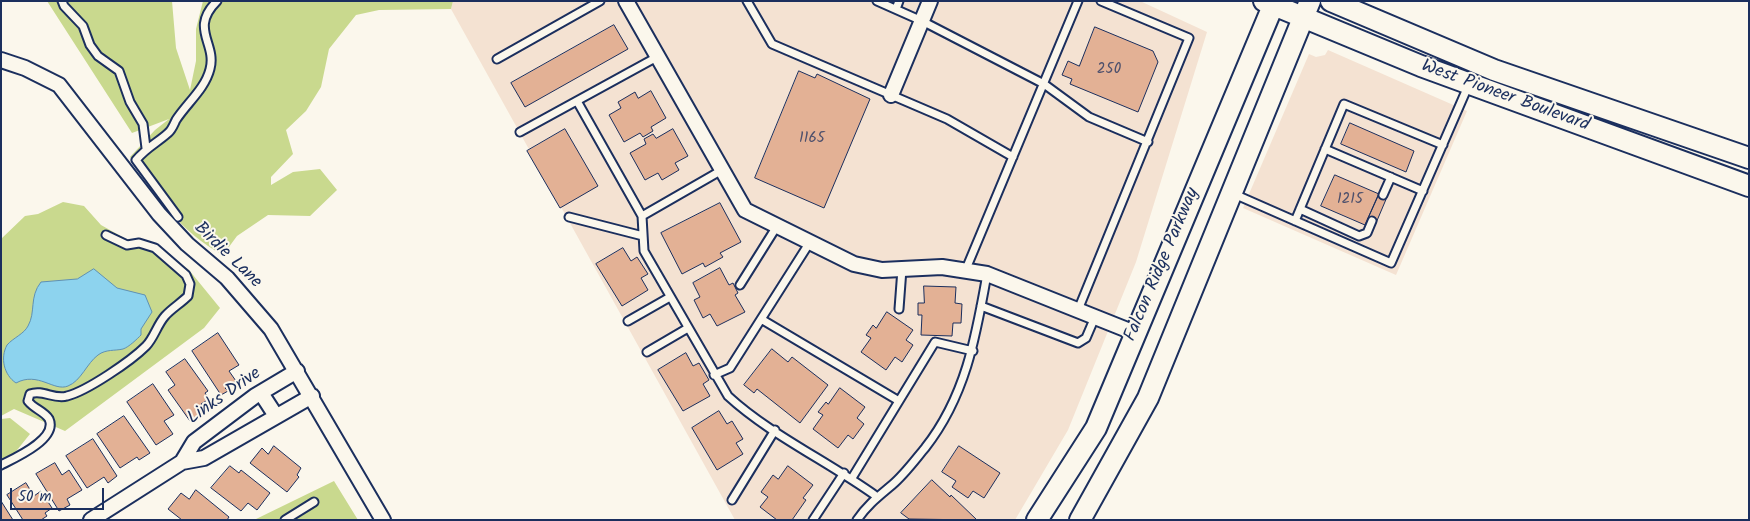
<!DOCTYPE html>
<style>
body{margin:0}
#map{position:relative;width:1750px;height:521px;overflow:hidden;background:#fbf7ec;font-family:Kalam,sans-serif}
canvas{display:block}
.frame{position:absolute;inset:0;border:2px solid #1b2f5e;pointer-events:none}
.scale{position:absolute;left:10px;top:488px;width:94px;height:22px;box-sizing:border-box;border:2px solid #1b2f5e;border-top:0;padding-left:6px;font-size:15px;line-height:18px;white-space:nowrap;color:#1b2f5e;-webkit-text-stroke:4px #fbf7ec;paint-order:stroke}
</style>
<div id="map">
<canvas width="1750" height="521"></canvas>
<div class="frame"></div>
<div class="scale">50 m</div>
</div>
<script>
const context = document.querySelector('canvas').getContext('2d');
context.lineJoin = 'round';
function paint(path, color) { context.fillStyle = color; context.fill(path, 'evenodd'); }
function stroke(path, color, width, dash) { context.strokeStyle = color; context.lineWidth = width; context.lineCap = dash ? 'butt' : 'round'; context.setLineDash(dash || []); context.stroke(path); }
function write(font, color, halo, rows, align = 'center') {
  context.font = font + ' Kalam,sans-serif'; context.lineWidth = 4; context.setLineDash([]); context.textBaseline = 'middle'; context.strokeStyle = halo; context.fillStyle = color; for (const [text, x, y, turn = 0] of rows) {
    context.save(); context.translate(x, y); context.rotate((+turn || 0) * Math.PI / 180); context.textAlign = isNaN(turn) ? turn : align; if (halo) context.strokeText(text, 0, 0); context.fillText(text, 0, 0); context.restore();
  }
}
paint(new Path2D(`
 M 453,1 L 1140,1 L 1207,32 L 1136,262 L 1068,430 L 1015,520 L 735,520 L 451,9 Z
 M 1328,50 L 1467,111 L 1396,275 L 1243,208 L 1309,54 L 1316,57 L 1325,55 Z`), '#f4e2d2');
paint(new Path2D(`
 M 47,1 L 172,1 L 176,48 L 190,90 L 196,61 L 196,29 L 203,1 L 453,1 L 451,9 L 379,10 L 356,15 L 329,49 L 321,87 L 306,111 L 286,130 L 293,154 L 271,177 L 271,185 L 293,172 L 320,169 L 337,190 L 310,216 L 268,215 L 237,236 L 223,255 C 180,232 157,196 130,157 L 155,130 L 169,119 L 132,133 Z
 M 63,202 L 84,206 L 101,225 L 126,239 L 153,243 L 189,270 L 220,308 L 204,328 L 65,431 L 14,409 L 1,416 L 1,239 L 25,216 L 38,214 Z
 M 10,418 L 30,434 L 1,470 L 1,419 Z
 M 334,481 L 358,520 L 254,520 Z`), '#c9d98e');
const water = new Path2D(`
 M 94,269 L 117,288 L 145,295 L 152,312 L 141,329 L 141,335 C 137,339 129,347 123,349 C 115,351 106,349 98,355 C 87,363 81,381 68,386 C 54,392 38,371 16,383 C 4,375 0,358 7,345 C 13,338 24,334 28,326 C 36,312 29,297 41,282 L 77,279 Z`);
paint(water, '#8dd3ee');
stroke(water, '#5f91b4', 1);
const building = new Path2D(`
 M 614,25 L 628,49 L 525,107 L 511,83 Z
 M 1095,27 L 1153,51 L 1158,62 L 1138,112 L 1070,84 L 1072,79 L 1062,75 L 1068,61 L 1079,66 Z
 M 799,71 L 815,78 L 817,74 L 870,99 L 824,208 L 755,178 Z
 M 651,91 L 666,118 L 651,127 L 653,131 L 643,137 L 640,133 L 624,142 L 609,115 L 621,108 L 618,102 L 635,92 L 638,98 Z
 M 1350,123 L 1414,151 L 1406,172 L 1341,144 Z
 M 565,129 L 598,186 L 560,208 L 527,151 Z
 M 673,129 L 688,156 L 675,163 L 679,170 L 662,180 L 658,173 L 645,180 L 630,153 L 646,144 L 644,139 L 653,134 L 656,138 Z
 M 1335,175 L 1379,194 L 1365,225 L 1321,206 Z
 M 1379,194 L 1387,197 L 1376,223 L 1368,219 Z
 M 720,203 L 741,242 L 720,253 L 723,257 L 705,267 L 703,263 L 682,274 L 661,233 Z
 M 623,248 L 631,261 L 637,257 L 648,274 L 641,278 L 648,290 L 622,306 L 596,264 Z
 M 720,268 L 729,285 L 733,283 L 738,293 L 735,295 L 745,312 L 717,326 L 710,314 L 703,318 L 694,300 L 700,297 L 693,283 Z
 M 924,286 L 956,287 L 955,303 L 962,304 L 961,323 L 953,323 L 952,336 L 921,335 L 922,315 L 918,315 L 918,303 L 924,303 Z
 M 887,312 L 913,330 L 906,340 L 913,345 L 902,362 L 895,357 L 886,370 L 861,352 L 871,338 L 866,335 L 873,325 L 876,328 Z
 M 218,333 L 239,365 L 229,371 L 236,381 L 225,388 L 228,391 L 221,395 L 192,351 Z
 M 772,349 L 788,362 L 792,357 L 828,385 L 800,423 L 757,389 L 754,393 L 744,385 Z
 M 686,353 L 693,366 L 699,363 L 709,380 L 703,384 L 710,396 L 683,411 L 658,370 Z
 M 185,359 L 208,391 L 205,393 L 209,399 L 201,404 L 205,409 L 190,421 L 168,390 L 175,385 L 166,372 Z
 M 153,384 L 174,415 L 164,421 L 173,434 L 156,445 L 127,402 Z
 M 840,388 L 865,407 L 857,418 L 864,424 L 853,439 L 848,435 L 838,448 L 813,429 L 823,415 L 818,412 L 826,402 L 828,404 Z
 M 719,411 L 727,424 L 732,421 L 743,439 L 736,443 L 743,454 L 717,470 L 692,428 Z
 M 124,416 L 150,453 L 139,460 L 137,457 L 120,468 L 97,434 Z
 M 93,439 L 117,476 L 108,483 L 104,477 L 87,488 L 66,456 Z
 M 274,446 L 301,468 L 297,475 L 299,477 L 287,492 L 250,463 L 262,448 L 268,454 Z
 M 959,446 L 1000,473 L 984,498 L 973,491 L 968,498 L 952,487 L 956,481 L 942,472 Z
 M 55,463 L 62,475 L 69,470 L 82,490 L 67,499 L 70,505 L 59,511 L 36,474 Z
 M 230,466 L 239,473 L 241,470 L 270,493 L 257,510 L 248,503 L 241,511 L 211,488 Z
 M 788,466 L 813,485 L 803,498 L 806,500 L 792,520 L 777,520 L 760,507 L 768,497 L 761,492 L 773,475 L 778,479 Z
 M 932,480 L 950,497 L 951,495 L 977,520 L 909,519 L 901,513 Z
 M 26,483 L 34,496 L 41,491 L 52,508 L 45,513 L 47,516 L 41,520 L 23,520 L 7,495 Z
 M 196,490 L 229,517 L 227,520 L 182,520 L 168,509 L 181,493 L 189,499 Z
 M 1,501 L 13,520 L 1,520 Z`);
paint(building, '#e3b195');
stroke(building, '#1b2f5e', 1);
const service = new Path2D(`
 M 62,1 L 64,6 L 83,26 L 90,45 L 98,56 L 119,71 L 130,102 L 143,124 L 146,148
 M 747,1 L 772,44 L 947,119 L 1013,157
 M 877,1 L 922,21 L 1044,84 L 1089,117 L 1148,142
 M 896,9 L 899,1
 M 497,59 L 600,1
 M 577,101 L 642,216 L 644,251 L 728,396 C 769,434 829,462 876,496
 M 520,132 L 657,57
 M 1325,149 L 1423,191
 M 1234,194 L 1391,263 L 1469,84
 M 1383,195 L 1391,177
 M 1300,209 L 1359,236 L 1367,233 L 1372,221
 M 642,216 L 722,170
 M 178,217 L 136,160 C 147,147 157,143 168,133 C 172,130 174,124 176,120 C 187,103 205,89 210,69 C 217,43 189,29 217,1
 M 569,217 L 643,236
 M 1295,221 L 1344,104 L 1443,145
 M 966,269 L 1078,1
 M 740,285 L 777,226
 M 981,306 L 1078,343 L 1086,338 L 1095,317
 M 899,309 L 902,269
 M 1078,310 L 1189,38 L 1101,1
 M 761,319 L 899,401
 M 628,321 L 670,297
 M 647,352 L 688,328
 M 714,375 L 730,368 L 810,242
 M 1,465 C 15,458 58,439 49,419 C 44,411 34,409 28,401 L 30,394 C 43,389 54,400 67,396 C 87,391 131,361 146,346 C 154,338 157,325 165,316 C 171,309 181,303 188,296 L 190,284 L 186,275 L 155,248 L 139,243 L 127,245 L 106,235
 M 852,478 L 935,342 L 973,351
 M 732,500 L 775,430
 M 285,520 L 314,502
 M 813,520 L 844,473
 M 857,520 C 867,505 879,496 892,485 C 904,475 915,460 925,448 C 966,396 976,336 987,274`);
const minor = new Path2D(`
 M 626,1 L 745,210 L 854,264 L 882,270 L 942,267 L 987,274 L 1135,333
 M 1,60 L 25,68 L 59,85 L 159,214 L 187,244 L 227,278 L 271,329 L 383,520
 M 891,95 L 930,1
 M 261,393 L 276,416
 M 182,462 L 194,442 L 255,396 L 297,371
 M 91,520 L 182,462 L 204,458 L 312,396`);
const secondary = new Path2D(`
 M 1264,1 L 1421,66 L 1749,186
 M 1331,1 L 1494,70 L 1749,158
 M 1037,520 L 1096,428 L 1275,1
 M 1080,520 L 1148,398 L 1310,1`);
stroke(service, '#1b2f5e', 11);
stroke(minor, '#1b2f5e', 18);
stroke(secondary, '#1b2f5e', 24);
stroke(service, '#fbf7ec', 7);
stroke(minor, '#fbf7ec', 14);
stroke(secondary, '#fbf7ec', 20);
write('15px', '#4d506c', null, [
 ["250",1109,70],
 ["1165",812,139],
 ["1215",1350,200]
]);
write('18px', '#1b2f5e', '#fbf7ec', [
 ["West Pioneer Boulevard",1505,97,20],
 ["Birdie Lane",227,256,44],
 ["Falcon Ridge Parkway",1163,265,-67],
 ["Links Drive",225,397,-35]
]);
</script>
